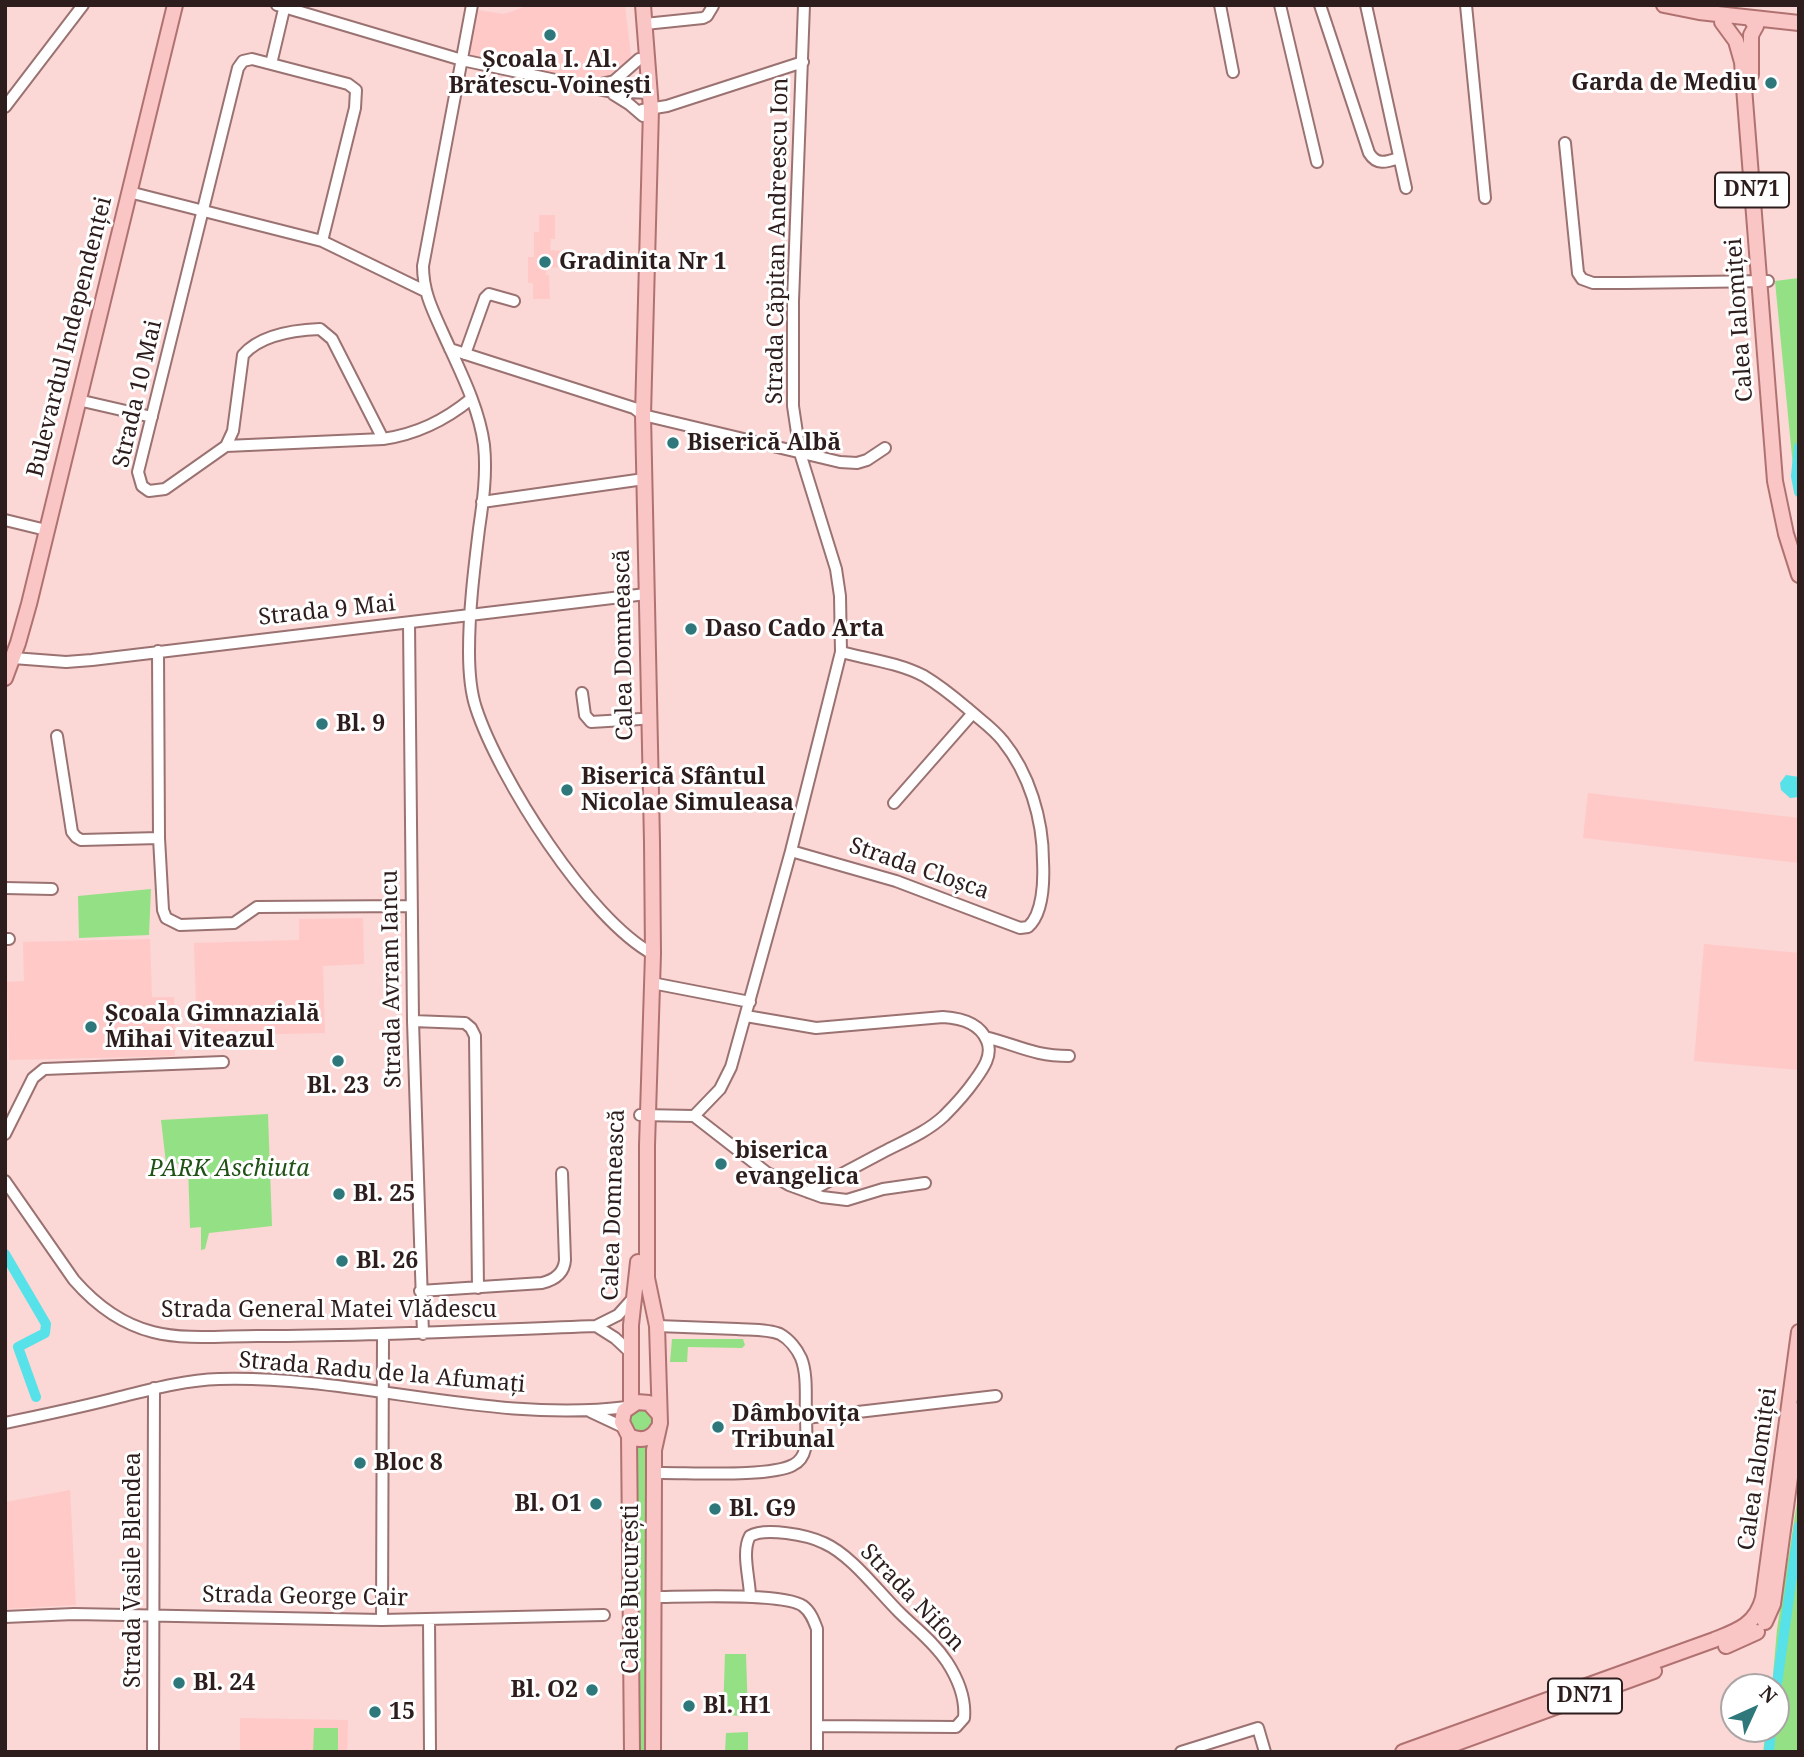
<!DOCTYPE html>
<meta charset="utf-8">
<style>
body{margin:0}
#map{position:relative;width:1804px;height:1757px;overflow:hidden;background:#fbd7d5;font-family:"Noto Serif",serif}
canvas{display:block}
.frame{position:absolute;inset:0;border:7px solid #2d1d1d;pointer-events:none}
.north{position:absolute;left:1720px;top:1673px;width:70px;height:70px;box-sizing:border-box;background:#fff;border:2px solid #aba5a5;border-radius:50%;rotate:45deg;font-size:19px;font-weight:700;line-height:28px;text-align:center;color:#2d1d1d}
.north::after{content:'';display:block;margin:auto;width:24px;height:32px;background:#2e787c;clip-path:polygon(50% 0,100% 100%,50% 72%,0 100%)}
</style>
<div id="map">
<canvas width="1804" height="1757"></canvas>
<div class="frame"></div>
<div class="north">N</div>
</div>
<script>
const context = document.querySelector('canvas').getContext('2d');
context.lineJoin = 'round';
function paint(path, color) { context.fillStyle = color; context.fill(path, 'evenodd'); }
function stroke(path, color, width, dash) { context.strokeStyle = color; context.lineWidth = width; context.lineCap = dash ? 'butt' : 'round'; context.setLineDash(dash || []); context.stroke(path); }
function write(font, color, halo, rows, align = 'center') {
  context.font = font + ' "Noto Serif",serif'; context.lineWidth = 6; context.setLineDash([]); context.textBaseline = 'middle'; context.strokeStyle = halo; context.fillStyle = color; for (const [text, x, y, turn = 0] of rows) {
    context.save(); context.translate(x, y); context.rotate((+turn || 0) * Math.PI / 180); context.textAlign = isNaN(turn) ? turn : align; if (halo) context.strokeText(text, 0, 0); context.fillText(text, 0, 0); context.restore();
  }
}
paint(new Path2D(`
 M 530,5 L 625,5 L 631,56 L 626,67 L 618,75 L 593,80 L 567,78 L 468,58 L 477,10 L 504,14 Z
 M 539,215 L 555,215 L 555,239 L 551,239 L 550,250 L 563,251 L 563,267 L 546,268 L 546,275 L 549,275 L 550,299 L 533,299 L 533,283 L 528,283 L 528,257 L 534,257 L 534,232 L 539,232 Z
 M 1588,793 L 1799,818 L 1799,863 L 1583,838 Z
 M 363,918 L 364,964 L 323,966 L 325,1033 L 197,1036 L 194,943 L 299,940 L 299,919 Z
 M 150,939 L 152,997 L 174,997 L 175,1056 L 9,1060 L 7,982 L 24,981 L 23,942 Z
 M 1704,944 L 1799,953 L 1799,1070 L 1694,1061 Z
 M 70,1490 L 76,1605 L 5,1609 L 5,1502 Z
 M 240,1718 L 348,1720 L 347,1752 L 240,1752 Z`), '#ffc9c8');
paint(new Path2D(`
 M 1799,278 L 1799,501 L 1794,477 L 1775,281 Z
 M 151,889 L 149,935 L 79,938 L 78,896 Z
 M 268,1114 L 272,1226 L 209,1233 L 205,1249 L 201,1250 L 201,1227 L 190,1228 L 188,1164 L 166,1163 L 161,1120 Z
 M 672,1339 L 743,1339 L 745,1345 L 742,1348 L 688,1347 L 687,1362 L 670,1362 Z
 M629 1421a12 12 0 1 1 24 0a12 12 0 1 1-24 0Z
 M 649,1442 L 647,1752 L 636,1752 L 636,1443 Z
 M 1799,1490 L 1799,1752 L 1763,1752 L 1766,1729 L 1776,1729 L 1776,1687 L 1772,1687 L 1777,1629 Z
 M 725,1654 L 746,1654 L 748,1716 L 723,1715 Z
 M 314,1728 L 338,1728 L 338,1752 L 313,1752 Z
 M 748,1732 L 748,1752 L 725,1752 L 726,1733 Z`), '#94e185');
paint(new Path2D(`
 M 1786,775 L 1799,777 L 1799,797 L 1790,798 L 1781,790 L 1780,783 Z`), '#57e1e9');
stroke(new Path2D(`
 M 1799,447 L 1796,476 L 1799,492
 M 5,1254 L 46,1324 L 45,1333 L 18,1347 L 36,1397
 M 1776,1691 L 1799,1526
 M 1769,1752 L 1771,1729`), '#57e1e9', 10);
const minor = new Path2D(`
 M 277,5 L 462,60 L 607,91 L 650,93
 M 472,5 L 423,266 C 423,291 432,309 442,331 C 458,367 479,406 484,445 C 487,473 483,502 479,529 C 474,570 469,610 469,651 C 469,670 470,690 476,708 C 499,778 588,919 653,954
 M 1220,5 L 1233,72
 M 1280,5 L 1317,162
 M 1320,5 L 1369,153 C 1377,166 1387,162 1399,158
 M 1366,5 L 1406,188
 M 1466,5 L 1485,198
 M 645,24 L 703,18 L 707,16 L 713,6
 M 271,64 L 285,5
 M 597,85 L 614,81 L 639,59
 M 613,94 L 629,104 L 643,116
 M 5,107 L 83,5
 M 642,110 L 667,106 L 803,62
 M 1565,143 L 1578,273 L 1582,279 L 1593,283 L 1626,283 L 1768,281
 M 129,192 L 322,241 L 425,291
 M 322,241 L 355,108 L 356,90 L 348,84 L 252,59 L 243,61 L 238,68 L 138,472 L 142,486 L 149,491 L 165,489 L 226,446 L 383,439 C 417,434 444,421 471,399
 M 450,349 L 634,408 L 643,415 L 840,462 L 857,463 L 867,460 L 885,448
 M 465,354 L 485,298 L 489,294 L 514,301
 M 78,400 L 152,417
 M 226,446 L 233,431 L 243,355 C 260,335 295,330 320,329 L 332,339 L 383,439
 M 482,502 L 644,479
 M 5,520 L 46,530
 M 409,623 L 413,1021 L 423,1334
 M 158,651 L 159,838 L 163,910 L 166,918 L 180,925 L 234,923 L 257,907 L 411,906
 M 13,658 L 66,662 L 92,660 L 646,594
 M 582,693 L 585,715 L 591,722 L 641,719
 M 57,736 L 72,832 L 76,837 L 81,840 L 159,838
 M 894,803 L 973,713
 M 791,851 L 896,881 L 1020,928 L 1028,927 C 1043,914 1044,881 1043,861 C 1043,819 1029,773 1003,741 C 993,728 979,719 967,708 C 954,697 939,685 924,676 C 899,663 868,659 841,652
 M 5,888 L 52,889
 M 5,939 L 9,939
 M 652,983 L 750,1002
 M 746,1016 L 816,1028 L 943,1017 C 960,1018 980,1023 987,1041 C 993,1055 983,1069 975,1080 C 966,1093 955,1105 944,1116 C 928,1131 907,1140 889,1149 C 862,1163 835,1178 808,1192
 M 413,1021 L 465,1023 L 471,1028 L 475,1036 L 478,1288
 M 985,1037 C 1018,1045 1033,1056 1069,1056
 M 640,1115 L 694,1116 L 766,1172 L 789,1185 L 822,1197 L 847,1200 L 883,1189 L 925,1183
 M 694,1116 L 720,1089 L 731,1067 L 791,851 L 841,652 L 840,596 L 836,569 L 800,453 L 793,406 L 793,301 L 804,5
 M 5,1134 L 33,1078 L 44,1069 L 223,1062
 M 5,1181 L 74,1280 C 95,1304 121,1324 153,1332 C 188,1341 229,1335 265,1336 C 376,1336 486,1330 596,1326 L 618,1315 L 635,1296
 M 420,1291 L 542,1283 C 554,1280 564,1274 565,1260 L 562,1173
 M 596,1326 L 615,1338 L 630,1352
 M 591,1412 L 623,1427
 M 806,1418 L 996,1396
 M 5,1423 C 43,1415 82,1407 120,1397 C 152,1389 185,1380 219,1379 C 355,1375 491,1424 627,1407
 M 654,1473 C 684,1472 769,1478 793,1465 C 810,1457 806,1434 806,1417 C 805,1399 808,1375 801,1358 C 797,1349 789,1339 780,1334 C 768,1329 751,1330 737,1329 C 710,1328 684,1327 657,1326
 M 653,1597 C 681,1597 784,1592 803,1606 C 811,1612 814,1621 817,1629 L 817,1752
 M 750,1597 C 750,1579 741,1552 750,1536 C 765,1527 808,1535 824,1543 C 851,1555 877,1590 899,1612 C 915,1628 934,1642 947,1662 C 958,1679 966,1697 964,1718 L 956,1727 L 817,1726
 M 5,1617 L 74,1614 L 382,1620 L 604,1615
 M 429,1619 L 430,1752
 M 382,1620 L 383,1335
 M 153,1752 L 154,1388
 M 1181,1752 L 1258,1728 L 1265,1752`);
const major = new Path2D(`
 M 643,5 L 651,109 L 643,415 L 652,842 L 653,954 L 647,1145 L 647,1278 L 657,1326 L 660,1423 L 654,1450 L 654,1473 L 653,1752
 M 1664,5 L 1699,12 L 1799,23
 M 1750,18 L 1756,26 L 1751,35 L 1751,75
 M 1722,22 L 1736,41 L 1742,62 L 1775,481 L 1786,534 L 1799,575
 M 5,678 L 18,643 L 29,604 L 175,5
 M 631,1404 L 631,1325 L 638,1262
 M 658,1413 L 649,1403 L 637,1402 L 624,1411 L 622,1422 L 629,1436 C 641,1442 652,1439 658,1428
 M 629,1436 L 632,1752
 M 1765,1622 L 1773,1604 L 1799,1410
 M 1726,1646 L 1757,1632
 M 1403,1752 L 1714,1640 C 1737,1631 1756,1625 1763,1598 L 1799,1332
 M 1432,1752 L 1654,1671`);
stroke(minor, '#9a7271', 14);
stroke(major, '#b07271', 18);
stroke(minor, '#fff', 10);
stroke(major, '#fac5c5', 14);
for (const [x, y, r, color] of [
 [550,35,7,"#2e787c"],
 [1771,83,7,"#2e787c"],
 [545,262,7,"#2e787c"],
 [673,443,7,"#2e787c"],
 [691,629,7,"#2e787c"],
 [322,724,7,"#2e787c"],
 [567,790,7,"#2e787c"],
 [91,1027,7,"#2e787c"],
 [338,1061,7,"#2e787c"],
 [721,1164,7,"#2e787c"],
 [339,1194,7,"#2e787c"],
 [342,1261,7,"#2e787c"],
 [718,1427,7,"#2e787c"],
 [360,1463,7,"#2e787c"],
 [596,1504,7,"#2e787c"],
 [715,1509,7,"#2e787c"],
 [179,1683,7,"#2e787c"],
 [592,1690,7,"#2e787c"],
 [689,1706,7,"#2e787c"],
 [375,1712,7,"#2e787c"]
]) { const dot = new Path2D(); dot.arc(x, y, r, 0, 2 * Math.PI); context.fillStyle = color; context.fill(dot); stroke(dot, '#fff', 2.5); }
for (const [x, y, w] of [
 [1752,190,74],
 [1585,1696,74]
]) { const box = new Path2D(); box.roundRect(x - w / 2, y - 17.5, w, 35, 5); context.fillStyle = '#fff'; context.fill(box); stroke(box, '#2d1d1d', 2); }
write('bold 21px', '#2d1d1d', null, [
 ["DN71",1752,190],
 ["DN71",1585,1696]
]);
write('bold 23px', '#2d1d1d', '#fff', [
 ["Școala I. Al.",550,60,"center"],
 ["Brătescu-Voinești",550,86,"center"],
 ["Garda de Mediu",1757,83,"right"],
 ["Gradinita Nr 1",559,262],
 ["Biserică Albă",687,443],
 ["Daso Cado Arta",705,629],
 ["Bl. 9",336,724],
 ["Biserică Sfântul",581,777],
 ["Nicolae Simuleasa",581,803],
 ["Școala Gimnazială",105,1014],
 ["Mihai Viteazul",105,1040],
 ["Bl. 23",338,1086,"center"],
 ["biserica",735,1151],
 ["evangelica",735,1177],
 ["Bl. 25",353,1194],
 ["Bl. 26",356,1261],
 ["Dâmbovița",732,1414],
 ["Tribunal",732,1440],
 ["Bloc 8",374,1463],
 ["Bl. O1",582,1504,"right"],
 ["Bl. G9",729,1509],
 ["Bl. 24",193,1683],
 ["Bl. O2",578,1690,"right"],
 ["Bl. H1",703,1706],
 ["15",389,1712]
], 'left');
write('23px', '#2d1d1d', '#fff', [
 ["Strada Căpitan Andreescu Ion",778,241,-89],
 ["Calea Ialomiței",1740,320,-94],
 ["Bulevardul Independenței",70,337,-76],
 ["Strada 10 Mai",138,394,-77],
 ["Strada 9 Mai",327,611,-6],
 ["Calea Domnească",624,645,-91],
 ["Strada Cloșca",919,869,19],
 ["Strada Avram Iancu",392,979,-91],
 ["Calea Domnească",614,1205,-88],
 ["Strada General Matei Vlădescu",329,1310],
 ["Strada Radu de la Afumați",382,1373,5],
 ["Calea Ialomiței",1758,1469,-82],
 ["Strada Vasile Blendea",133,1570,-90],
 ["Calea București",631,1589,-90],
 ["Strada George Cair",305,1597,1],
 ["Strada Nifon",912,1598,46]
]);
write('italic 23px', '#205215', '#fff', [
 ["PARK Aschiuta",229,1169]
]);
</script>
